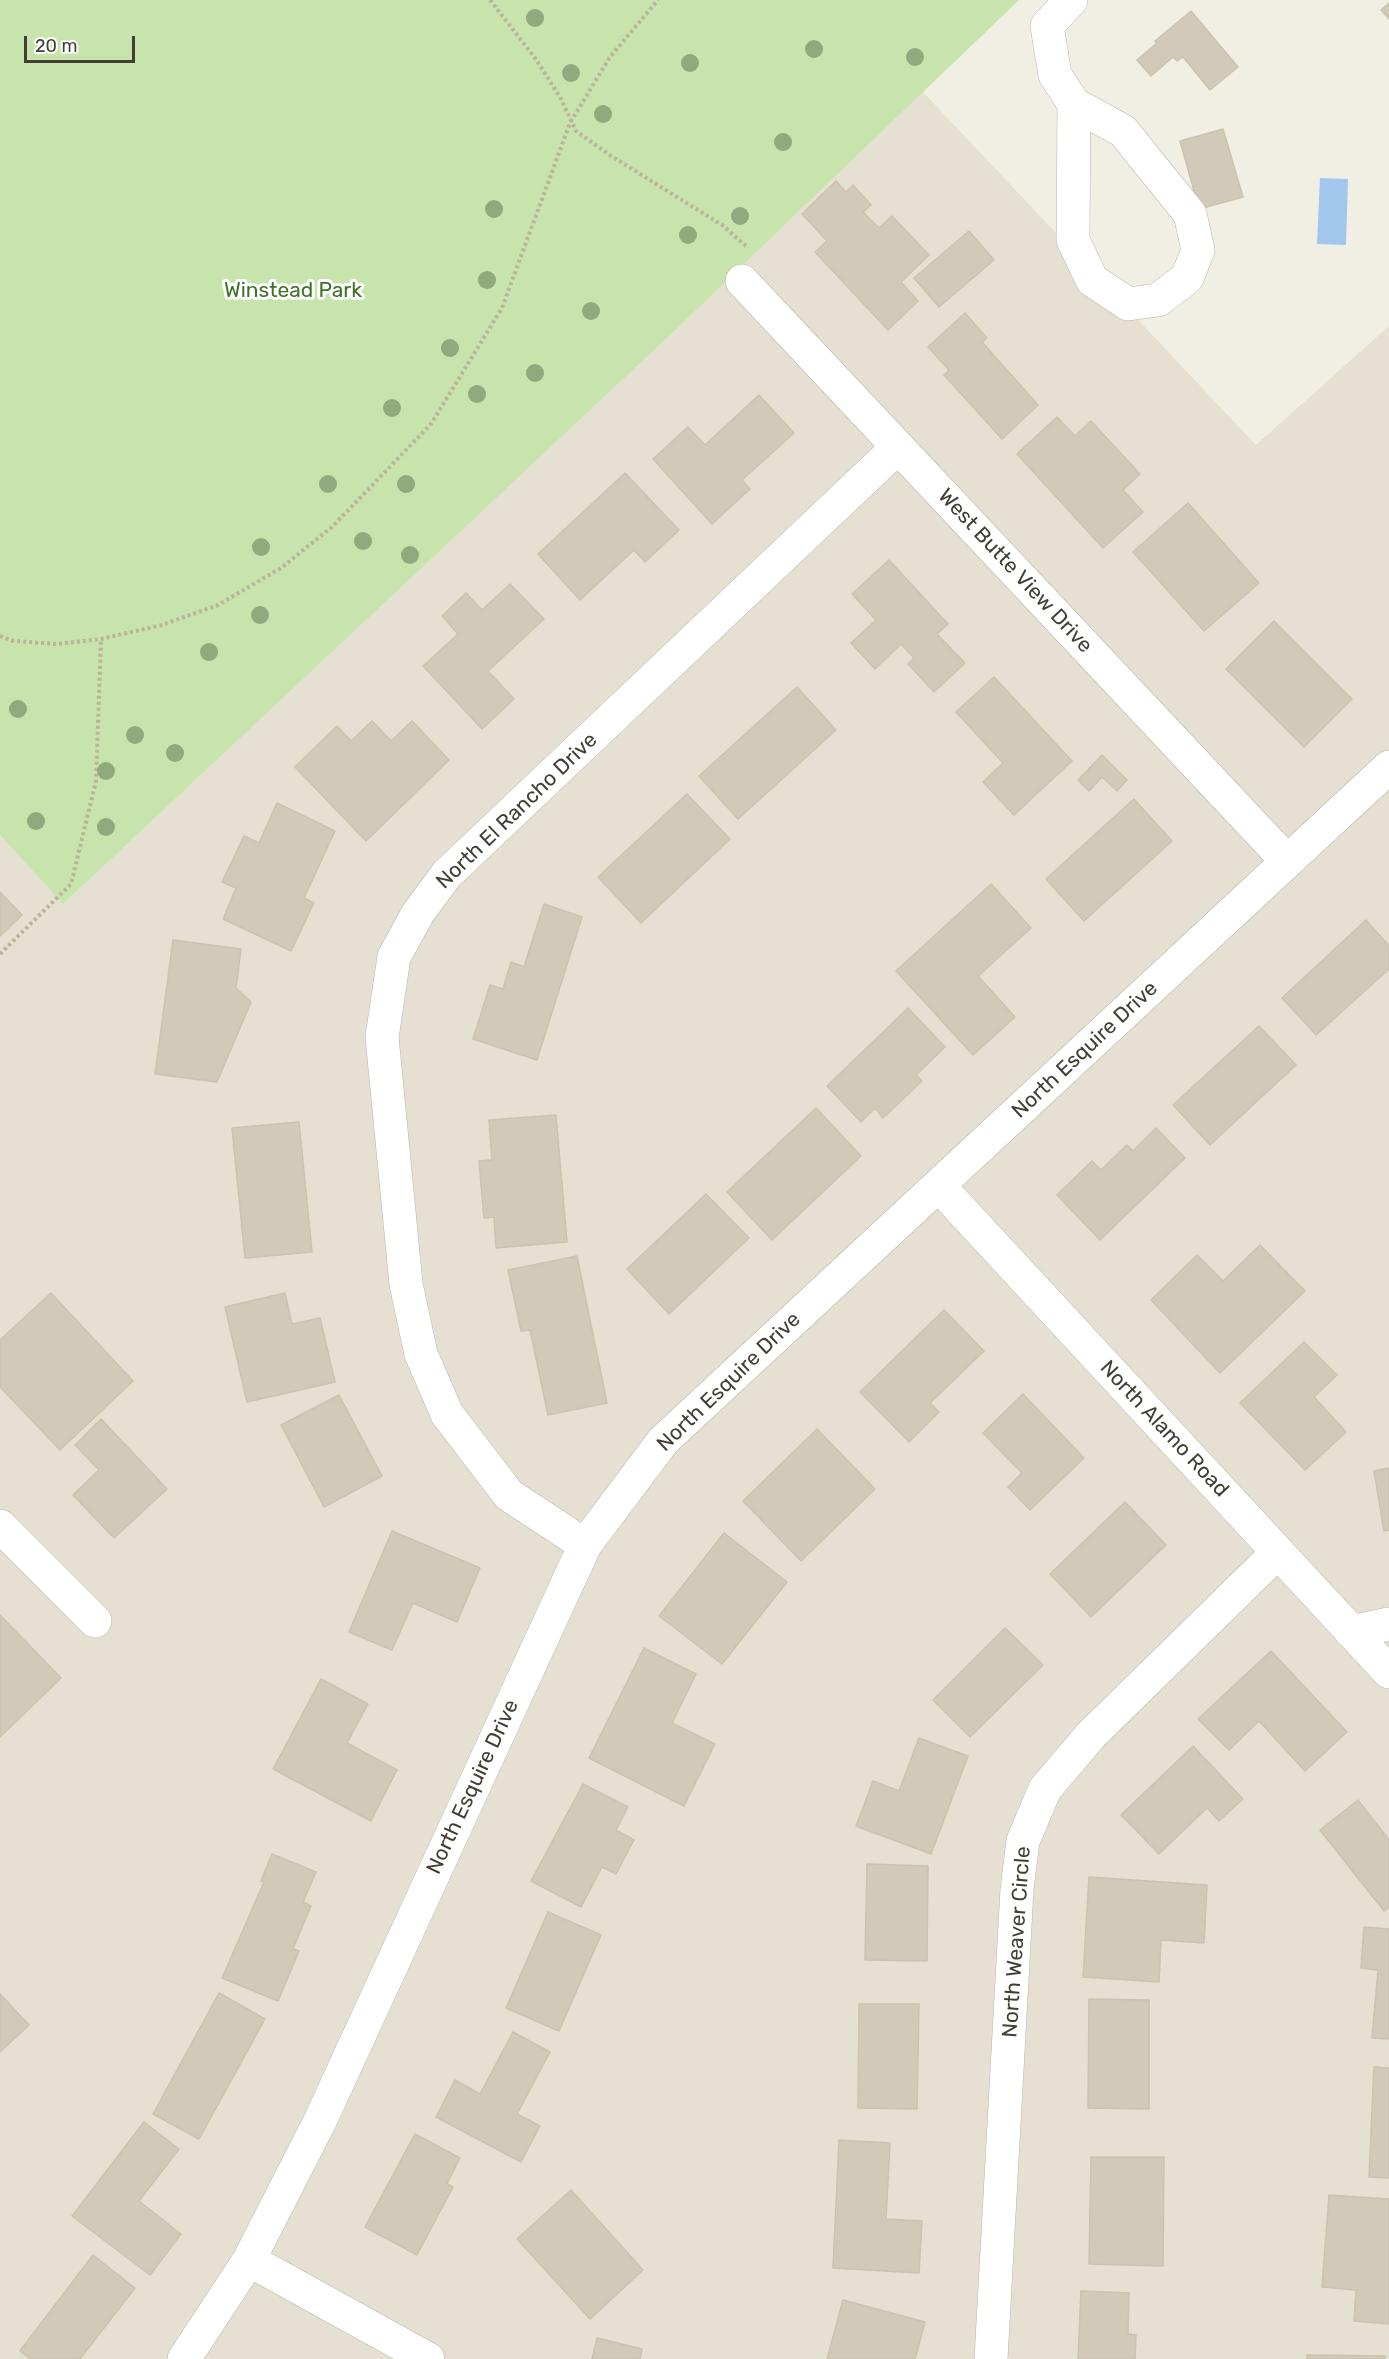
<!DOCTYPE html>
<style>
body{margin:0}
#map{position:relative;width:1389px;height:2359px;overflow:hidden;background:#f1eee3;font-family:Rubik,sans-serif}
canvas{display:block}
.scale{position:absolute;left:24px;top:36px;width:111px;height:27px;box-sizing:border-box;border:3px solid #423e34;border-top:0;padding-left:8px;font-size:18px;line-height:21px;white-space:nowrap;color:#423e34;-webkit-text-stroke:4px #fff;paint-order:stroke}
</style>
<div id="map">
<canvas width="1389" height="2359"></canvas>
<div class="scale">20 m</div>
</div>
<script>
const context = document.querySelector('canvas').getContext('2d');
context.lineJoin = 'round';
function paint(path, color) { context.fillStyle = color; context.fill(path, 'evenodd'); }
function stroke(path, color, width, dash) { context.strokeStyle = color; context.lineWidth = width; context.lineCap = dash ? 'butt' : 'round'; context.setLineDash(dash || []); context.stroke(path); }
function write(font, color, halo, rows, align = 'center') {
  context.font = font + ' Rubik,sans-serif'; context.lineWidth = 6; context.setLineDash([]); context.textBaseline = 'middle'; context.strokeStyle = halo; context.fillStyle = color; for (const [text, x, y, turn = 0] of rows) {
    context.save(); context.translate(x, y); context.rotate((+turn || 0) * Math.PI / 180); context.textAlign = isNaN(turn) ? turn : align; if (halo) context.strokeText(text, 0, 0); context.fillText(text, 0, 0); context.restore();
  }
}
paint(new Path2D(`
 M 923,92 L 1256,445 L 1389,326 L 1389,2359 L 0,2359 L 0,835 L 63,904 L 749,259 Z`), '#e5e0d1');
paint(new Path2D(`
 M 0,0 L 1019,0 L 673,332 L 63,904 L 0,835 Z`), '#c7e4ad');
paint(new Path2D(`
 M 1320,178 L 1348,179 L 1346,245 L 1317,244 Z`), '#a1c8ec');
const building = new Path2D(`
 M 1389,3 L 1389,19 L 1381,10 Z
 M 1191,11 L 1238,67 L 1210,90 L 1183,57 L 1177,61 L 1173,57 L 1151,76 L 1137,60 L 1157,43 L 1155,41 Z
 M 1223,129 L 1243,197 L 1199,209 L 1180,141 Z
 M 836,181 L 846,192 L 853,185 L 871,205 L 863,212 L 879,228 L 892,216 L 929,255 L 901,282 L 918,301 L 888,330 L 815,252 L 827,241 L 802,214 Z
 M 969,231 L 994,260 L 939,307 L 914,278 Z
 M 965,313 L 987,338 L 982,342 L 1038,405 L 1002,439 L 944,375 L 949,370 L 928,347 Z
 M 759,395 L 794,433 L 742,480 L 750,489 L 712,524 L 653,459 L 688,427 L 705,445 Z
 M 1057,417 L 1075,436 L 1091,421 L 1140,474 L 1123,490 L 1143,512 L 1103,548 L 1017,454 Z
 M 625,473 L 679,530 L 645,562 L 634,550 L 580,600 L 538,554 Z
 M 1188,503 L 1259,583 L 1204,631 L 1133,552 Z
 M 889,560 L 948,624 L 937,634 L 965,663 L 934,692 L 908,664 L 914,658 L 901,644 L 875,669 L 851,643 L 876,620 L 852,594 Z
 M 510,584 L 544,619 L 488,671 L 514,699 L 482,729 L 423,666 L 458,634 L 442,616 L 466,593 L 482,610 Z
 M 1274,621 L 1352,699 L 1304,747 L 1226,669 Z
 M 994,677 L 1072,761 L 1014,815 L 983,782 L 1003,763 L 956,712 Z
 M 797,687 L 836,730 L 738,819 L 699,776 Z
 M 372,721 L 391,741 L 412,721 L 449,760 L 366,841 L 295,767 L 337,726 L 351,741 Z
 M 1102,755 L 1127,780 L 1117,791 L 1102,777 L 1089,791 L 1078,780 Z
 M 687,794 L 730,839 L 641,923 L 598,877 Z
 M 1134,799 L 1172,841 L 1084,921 L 1046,879 Z
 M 277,803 L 335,831 L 304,898 L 314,903 L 291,951 L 223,919 L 236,888 L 222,882 L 244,836 L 259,843 Z
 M 991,884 L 1031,928 L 978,976 L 1015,1017 L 973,1055 L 896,971 Z
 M 0,892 L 22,915 L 0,936 Z
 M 544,904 L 582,917 L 537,1060 L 473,1039 L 490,985 L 503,989 L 511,962 L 524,967 Z
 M 1366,920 L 1389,946 L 1389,969 L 1316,1035 L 1282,998 Z
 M 173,940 L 241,949 L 236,988 L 251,1002 L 217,1082 L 155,1074 Z
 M 908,1008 L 945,1047 L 916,1075 L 922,1081 L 883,1118 L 875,1108 L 861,1122 L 827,1086 Z
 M 1259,1026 L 1296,1065 L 1210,1145 L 1173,1105 Z
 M 816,1108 L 861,1156 L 772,1240 L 727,1192 Z
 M 556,1115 L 567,1242 L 496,1248 L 494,1217 L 484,1218 L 479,1161 L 492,1160 L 489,1120 Z
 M 299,1122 L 312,1252 L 245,1258 L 232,1128 Z
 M 1156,1128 L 1185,1158 L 1100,1240 L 1057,1195 L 1092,1161 L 1101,1170 L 1127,1145 L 1133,1151 Z
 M 706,1194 L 749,1238 L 669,1314 L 627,1269 Z
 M 1260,1245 L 1305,1291 L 1220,1373 L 1151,1300 L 1197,1255 L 1223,1281 Z
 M 577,1256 L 607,1403 L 548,1415 L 530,1330 L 521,1331 L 508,1270 Z
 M 51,1293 L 133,1381 L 60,1450 L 0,1387 L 0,1340 Z
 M 285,1293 L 292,1324 L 320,1318 L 335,1382 L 247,1402 L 225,1307 Z
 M 944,1310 L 984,1351 L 930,1403 L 939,1412 L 909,1442 L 860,1392 Z
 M 1304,1342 L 1337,1375 L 1314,1397 L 1346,1432 L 1305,1470 L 1240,1403 Z
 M 1023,1394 L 1084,1458 L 1030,1510 L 1008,1487 L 1022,1473 L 983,1433 Z
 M 339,1395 L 382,1476 L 324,1507 L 281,1425 Z
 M 101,1419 L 167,1489 L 114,1538 L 73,1495 L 99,1470 L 75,1445 Z
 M 817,1429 L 875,1489 L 801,1561 L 743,1501 Z
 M 1389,1468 L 1389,1530 L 1384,1531 L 1374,1471 Z
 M 1125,1502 L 1166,1545 L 1091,1617 L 1050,1574 Z
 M 392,1531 L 480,1568 L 457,1622 L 413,1603 L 392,1650 L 349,1632 Z
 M 724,1533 L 787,1582 L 722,1664 L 659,1616 Z
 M 0,1615 L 61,1678 L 0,1737 Z
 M 1005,1628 L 1043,1665 L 970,1737 L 933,1700 Z
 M 644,1648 L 696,1674 L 672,1723 L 715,1744 L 684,1806 L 589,1758 Z
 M 1271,1651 L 1347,1732 L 1305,1771 L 1259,1721 L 1229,1750 L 1198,1719 Z
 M 321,1679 L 368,1704 L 347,1743 L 397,1770 L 371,1821 L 273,1769 Z
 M 919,1738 L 968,1756 L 931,1854 L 856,1826 L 873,1781 L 899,1791 Z
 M 1193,1746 L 1243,1799 L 1219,1821 L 1207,1808 L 1159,1854 L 1121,1815 Z
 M 583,1784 L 628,1807 L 616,1830 L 634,1840 L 616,1874 L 602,1867 L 581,1907 L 531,1881 Z
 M 1358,1800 L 1389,1840 L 1389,1907 L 1384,1911 L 1320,1830 Z
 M 272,1854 L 316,1872 L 303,1902 L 311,1906 L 293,1949 L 299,1951 L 278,2001 L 222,1978 L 264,1882 L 261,1881 Z
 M 867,1864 L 928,1866 L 927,1961 L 865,1960 Z
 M 1089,1877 L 1207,1885 L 1204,1943 L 1161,1940 L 1159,1982 L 1083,1977 Z
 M 548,1912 L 601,1935 L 559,2031 L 506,2008 Z
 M 1364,1927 L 1389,1929 L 1389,2039 L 1372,2038 L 1378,1970 L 1361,1968 Z
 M 219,1993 L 265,2019 L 199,2139 L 153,2114 Z
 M 0,1994 L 29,2025 L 0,2052 Z
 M 1089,1999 L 1149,2000 L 1149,2109 L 1088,2108 Z
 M 859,2004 L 919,2004 L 917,2109 L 858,2108 Z
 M 513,2032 L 550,2052 L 517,2114 L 540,2126 L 521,2162 L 436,2117 L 455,2080 L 480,2094 Z
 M 1374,2067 L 1389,2068 L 1389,2178 L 1369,2177 Z
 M 144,2122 L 179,2149 L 139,2201 L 181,2234 L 150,2275 L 72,2216 Z
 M 415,2134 L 460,2158 L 447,2184 L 453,2187 L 417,2255 L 365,2227 Z
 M 839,2140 L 890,2143 L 886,2219 L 922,2221 L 919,2273 L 833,2268 Z
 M 1091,2157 L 1164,2157 L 1163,2266 L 1089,2264 Z
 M 571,2190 L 643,2270 L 590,2319 L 517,2239 Z
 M 1329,2195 L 1389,2199 L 1389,2324 L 1354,2321 L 1356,2290 L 1322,2287 Z
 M 93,2255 L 135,2288 L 80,2359 L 30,2359 L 20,2351 Z
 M 1081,2291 L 1129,2293 L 1128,2334 L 1136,2335 L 1135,2359 L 1078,2359 Z
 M 843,2300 L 925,2322 L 915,2359 L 827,2359 Z
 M 597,2338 L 642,2349 L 640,2359 L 592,2359 Z
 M 1307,2355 L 1385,2356 L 1385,2359 L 1307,2359 Z`);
paint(building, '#d2cab9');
stroke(building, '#ccc2ad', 1.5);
const minor = new Path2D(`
 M 1071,0 L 1047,26 L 1055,75 L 1074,104 L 1123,131 L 1190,214 L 1198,250 L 1187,278 L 1158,300 L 1128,304 L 1092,280 L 1073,240 L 1074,104
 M 742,281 L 1287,861
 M 939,1186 L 1389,1672
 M 0,1526 L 95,1621
 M 585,1545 L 509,1495 L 447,1414 L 421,1354 L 406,1284 L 382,1037 L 394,957 L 418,913 L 447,874 L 898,447
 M 1351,1632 L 1389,1624
 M 249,2260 L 428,2359
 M 184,2359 L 249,2260 L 320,2121 L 585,1545 L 663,1441 L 1389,767
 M 991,2359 L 1017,1889 L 1023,1841 L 1045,1789 L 1091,1735 L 1278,1552`);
stroke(minor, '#bcb6a6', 34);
stroke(new Path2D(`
 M 490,0 L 535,58 L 560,97 L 576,131 L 608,154 L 722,225 L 746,246
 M 0,636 L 14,641 L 57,644 L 101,639 L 162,625 L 218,605 L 281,568 L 332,527 L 431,424 L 502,308 L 570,123 L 610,57 L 658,0
 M 0,954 L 71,884 L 96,781 L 101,639`), '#bdb398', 4, [3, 3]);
stroke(minor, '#fff', 33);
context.fillStyle = '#90a97d';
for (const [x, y] of [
 [535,18],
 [814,49],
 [915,57],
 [690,63],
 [571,73],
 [603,114],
 [783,142],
 [494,209],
 [740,216],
 [688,235],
 [487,280],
 [591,311],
 [450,348],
 [535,373],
 [477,394],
 [392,408],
 [328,484],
 [406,484],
 [363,541],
 [261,547],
 [410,555],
 [260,615],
 [209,652],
 [18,709],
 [135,735],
 [175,753],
 [106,771],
 [36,821],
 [106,827]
]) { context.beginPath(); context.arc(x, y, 9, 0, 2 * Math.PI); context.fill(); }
write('21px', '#40712a', '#fff', [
 ["Winstead Park",293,291]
]);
write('21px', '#423e34', '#fff', [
 ["West Butte View Drive",1015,571,47],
 ["North El Rancho Drive",517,811,-44],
 ["North Esquire Drive",1085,1050,-43],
 ["North Esquire Drive",729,1382,-44],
 ["North Alamo Road",1164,1429,47],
 ["North Esquire Drive",473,1787,-65],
 ["North Weaver Circle",1017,1942,-86]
]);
</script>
